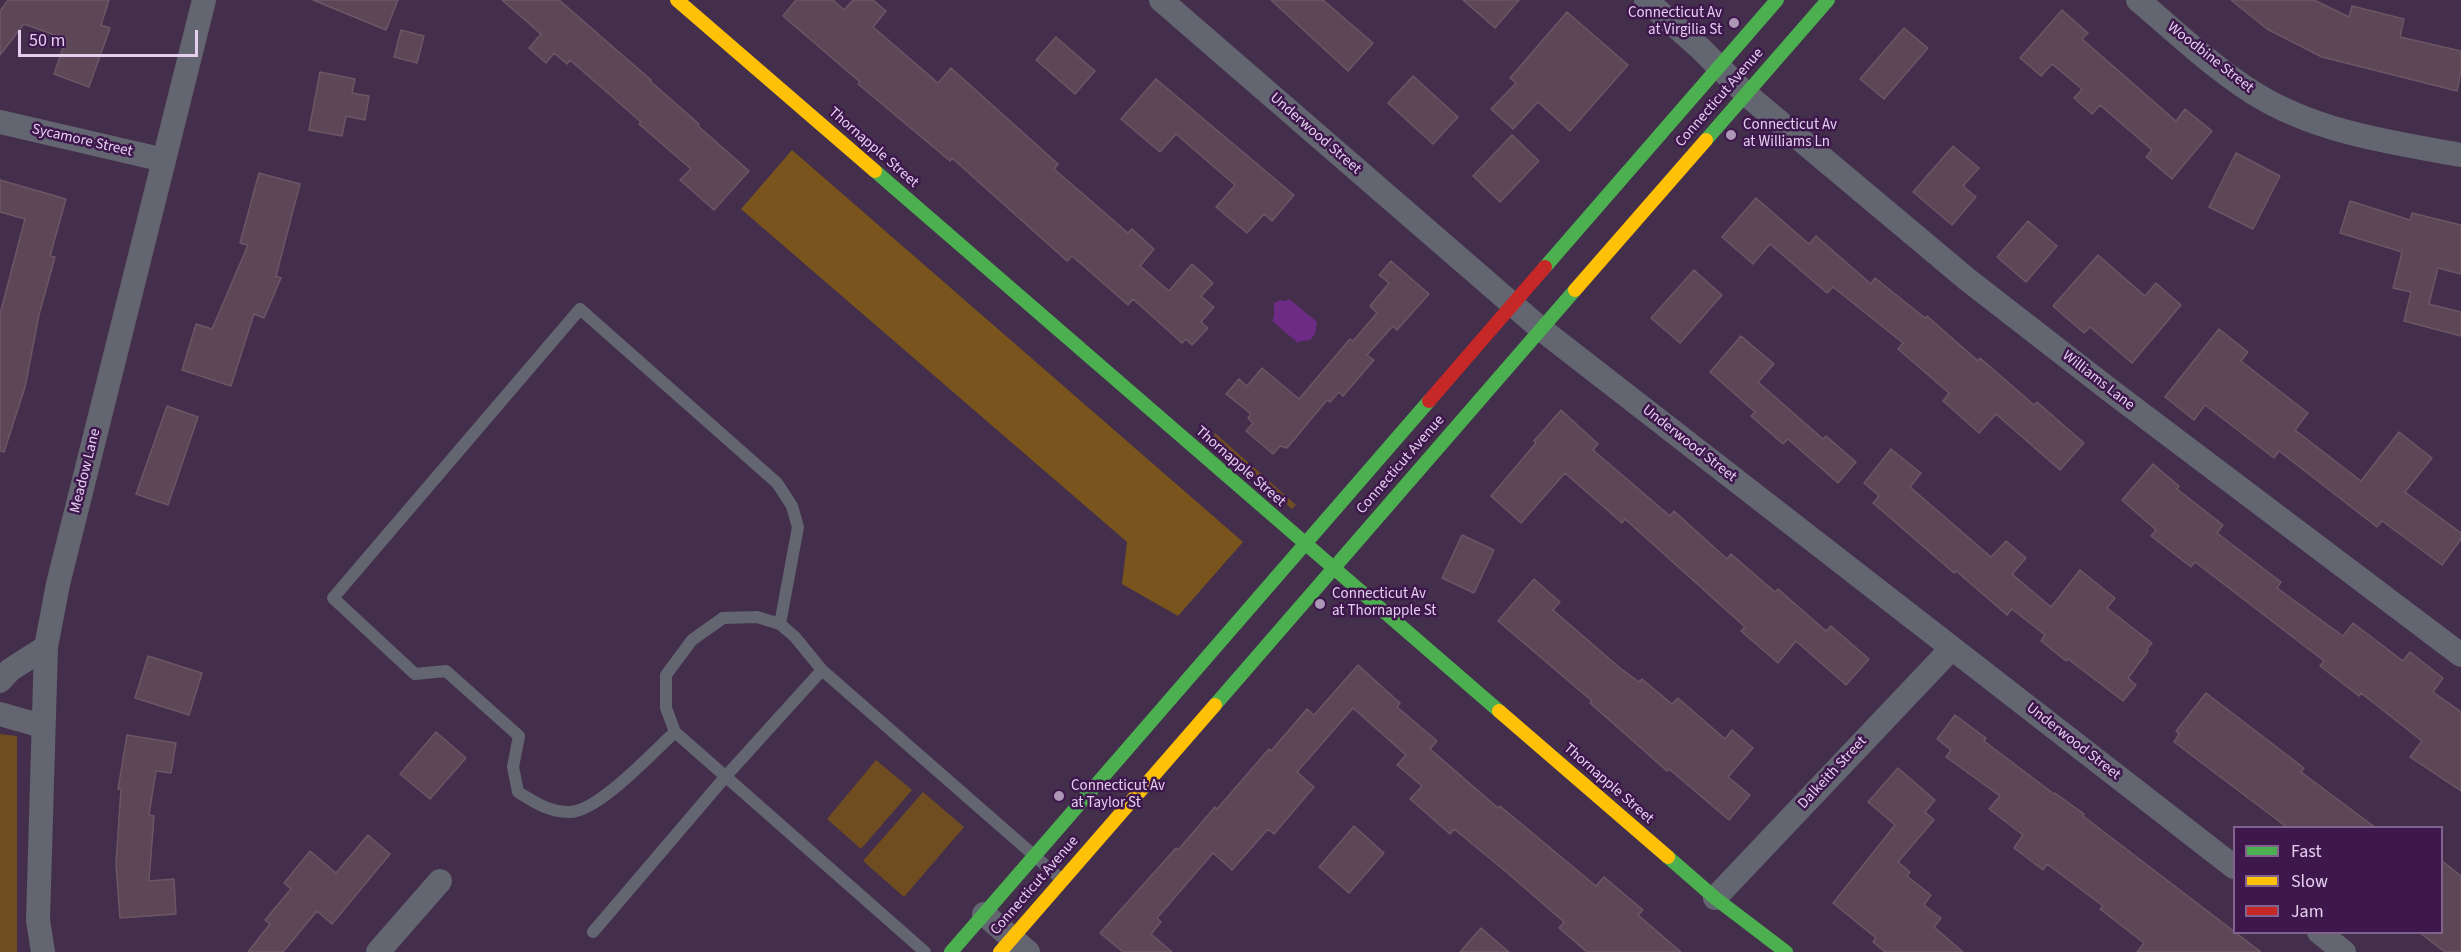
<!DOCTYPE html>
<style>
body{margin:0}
#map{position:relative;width:2461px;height:952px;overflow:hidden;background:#432f4c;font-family:"Source Sans 3",sans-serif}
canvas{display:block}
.legend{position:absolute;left:2233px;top:826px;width:210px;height:108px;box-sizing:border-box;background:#3e184c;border:2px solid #81618d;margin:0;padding:8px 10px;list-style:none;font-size:18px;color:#e5cfef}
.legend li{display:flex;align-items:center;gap:12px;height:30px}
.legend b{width:30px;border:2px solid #81618d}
.scale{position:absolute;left:18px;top:30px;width:180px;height:27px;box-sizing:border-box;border:3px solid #e5cfef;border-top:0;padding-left:8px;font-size:18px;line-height:21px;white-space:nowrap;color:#e5cfef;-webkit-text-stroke:4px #3e184c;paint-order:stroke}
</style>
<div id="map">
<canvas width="2461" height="952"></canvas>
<ul class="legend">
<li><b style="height:8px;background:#4caf50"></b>Fast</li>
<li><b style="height:8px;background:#ffc107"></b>Slow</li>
<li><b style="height:8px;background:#c62828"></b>Jam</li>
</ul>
<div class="scale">50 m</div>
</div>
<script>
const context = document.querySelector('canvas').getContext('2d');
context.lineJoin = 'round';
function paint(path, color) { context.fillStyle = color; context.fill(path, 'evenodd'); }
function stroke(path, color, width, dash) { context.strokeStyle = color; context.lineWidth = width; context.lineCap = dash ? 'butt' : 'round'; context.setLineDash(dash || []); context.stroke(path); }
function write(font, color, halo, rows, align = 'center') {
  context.font = font + ' "Source Sans 3",sans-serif'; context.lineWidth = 5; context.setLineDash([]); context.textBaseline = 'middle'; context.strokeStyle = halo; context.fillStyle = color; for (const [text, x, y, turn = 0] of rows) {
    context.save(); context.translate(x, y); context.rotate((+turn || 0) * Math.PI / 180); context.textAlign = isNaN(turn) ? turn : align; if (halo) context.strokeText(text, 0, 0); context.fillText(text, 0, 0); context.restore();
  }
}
paint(new Path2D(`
 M 1215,433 L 1296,505 L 1292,509 L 1213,440 Z
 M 0,734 L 17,736 L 17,952 L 0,952 Z
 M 876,760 L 912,790 L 861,849 L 827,819 Z
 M 923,792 L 964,827 L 904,897 L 863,861 Z`), '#6f4d21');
paint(new Path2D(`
 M 792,150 L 1243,542 L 1178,616 L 1122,584 L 1127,542 L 741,209 Z`), '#79541c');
paint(new Path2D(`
 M 1289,299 L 1317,322 L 1315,334 L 1310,340 L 1301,341 L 1298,343 L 1272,321 L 1274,317 L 1274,303 L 1280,300 L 1285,301 Z`), '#6d2b85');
const building = new Path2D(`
 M 8,0 L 109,0 L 101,25 L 110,28 L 89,87 L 54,74 L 66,39 L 24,24 L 0,55 L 0,11 Z
 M 313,0 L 398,0 L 386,30 Z
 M 502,0 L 559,0 L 651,80 L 650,81 L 699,124 L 698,126 L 749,171 L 714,210 L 680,180 L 691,169 L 639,124 L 641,122 L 570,60 L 567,64 L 554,53 L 546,63 L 529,48 L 541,34 Z
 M 796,0 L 833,0 L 844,10 L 853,0 L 873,0 L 886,11 L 873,27 L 938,83 L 951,68 L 1058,164 L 1054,169 L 1128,233 L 1132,229 L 1154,249 L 1140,266 L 1169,291 L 1192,264 L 1213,283 L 1201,296 L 1214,307 L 1201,322 L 1208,328 L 1192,345 L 1186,339 L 1182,343 L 1133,299 L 1128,305 L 1072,256 L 1067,261 L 952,158 L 950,161 L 882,104 L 858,84 L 860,82 L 783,16 Z
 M 1271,0 L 1323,0 L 1373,43 L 1348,71 Z
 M 1463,0 L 1519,0 L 1495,28 Z
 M 2231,0 L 2314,0 L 2349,17 L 2352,6 L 2404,19 L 2400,37 L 2461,51 L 2461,71 L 2457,91 L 2322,57 L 2267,29 Z
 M 2062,10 L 2088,33 L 2082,39 L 2176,121 L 2185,109 L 2212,131 L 2172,179 L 2146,157 L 2152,150 L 2100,105 L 2092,114 L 2074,98 L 2082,89 L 2052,64 L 2041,76 L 2020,58 Z
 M 1567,12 L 1628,65 L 1570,131 L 1538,102 L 1513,129 L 1491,109 L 1516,83 L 1510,78 Z
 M 1904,28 L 1928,48 L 1884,99 L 1860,79 Z
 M 401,30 L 424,36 L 417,63 L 394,57 Z
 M 1056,37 L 1095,71 L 1075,94 L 1036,60 Z
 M 320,72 L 355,79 L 352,93 L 369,96 L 365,120 L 346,116 L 342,136 L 309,130 Z
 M 1413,76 L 1458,117 L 1433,144 L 1388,103 Z
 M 1156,79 L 1294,195 L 1272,221 L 1264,214 L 1247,233 L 1216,207 L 1235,185 L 1176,134 L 1160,152 L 1121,119 Z
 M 1512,135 L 1539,161 L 1500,202 L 1473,176 Z
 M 1953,146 L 1979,168 L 1963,186 L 1976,197 L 1952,225 L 1913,192 Z
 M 2236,153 L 2280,176 L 2253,229 L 2209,207 Z
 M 259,173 L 300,184 L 276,276 L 281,278 L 264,318 L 254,314 L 231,386 L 182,370 L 196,324 L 212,329 L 248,245 L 240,243 Z
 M 0,180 L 66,199 L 50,256 L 55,257 L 39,315 L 25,387 L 4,452 L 0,451 L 0,314 L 25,219 L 0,212 Z
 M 1756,198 L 1809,244 L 1816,236 L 1871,284 L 1875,278 L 1925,318 L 1927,316 L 1978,361 L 1980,358 L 2034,405 L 2037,402 L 2084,443 L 2060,470 L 1996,414 L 1979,433 L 1943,401 L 1949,393 L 1898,349 L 1903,343 L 1833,287 L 1827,293 L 1770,244 L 1753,264 L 1722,237 Z
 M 2350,201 L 2410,220 L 2412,213 L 2461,225 L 2461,274 L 2438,268 L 2429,304 L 2461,312 L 2461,336 L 2404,321 L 2411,292 L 2393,288 L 2402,252 L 2340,233 Z
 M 2028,221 L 2057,246 L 2026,282 L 1997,257 Z
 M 2098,255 L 2145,296 L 2156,283 L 2181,305 L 2132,363 L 2090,327 L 2084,333 L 2053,306 Z
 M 1391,261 L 1429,294 L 1397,330 L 1393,326 L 1367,355 L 1374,360 L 1343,396 L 1339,392 L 1330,402 L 1327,400 L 1287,448 L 1280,446 L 1273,454 L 1246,431 L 1253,423 L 1248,418 L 1251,414 L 1226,394 L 1239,379 L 1247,386 L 1262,368 L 1299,399 L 1350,339 L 1353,341 L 1377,313 L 1370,306 L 1389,283 L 1379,275 Z
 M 1694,270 L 1722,295 L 1680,343 L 1651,318 Z
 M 2219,329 L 2248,352 L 2241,361 L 2308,413 L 2295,430 L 2361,481 L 2399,432 L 2432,458 L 2405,492 L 2461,533 L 2461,539 L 2442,565 L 2382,521 L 2377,527 L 2279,451 L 2274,458 L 2205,405 L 2194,420 L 2165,397 Z
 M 1741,336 L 1774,364 L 1758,382 L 1823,439 L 1826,436 L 1856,462 L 1838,483 L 1788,439 L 1783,444 L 1751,416 L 1755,412 L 1710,372 Z
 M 167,406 L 198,417 L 168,505 L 136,494 Z
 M 1561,410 L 1598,444 L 1593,450 L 1670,516 L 1674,511 L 1727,559 L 1731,554 L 1775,592 L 1778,589 L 1826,631 L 1831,626 L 1869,659 L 1846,685 L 1796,641 L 1778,663 L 1741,631 L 1745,627 L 1625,519 L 1622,523 L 1565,473 L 1521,523 L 1491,496 L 1536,443 L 1534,441 Z
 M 1891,449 L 1921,473 L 1910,487 L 1991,557 L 2006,541 L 2026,558 L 2012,574 L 2051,607 L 2080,570 L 2115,598 L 2107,608 L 2152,643 L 2147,649 L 2148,651 L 2128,678 L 2136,685 L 2123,701 L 2068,659 L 2066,661 L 2041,641 L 2045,635 L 2012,609 L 2007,615 L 1956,571 L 1954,573 L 1873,503 L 1879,496 L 1864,483 Z
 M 2153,464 L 2179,486 L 2177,489 L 2223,525 L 2217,533 L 2281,582 L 2277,588 L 2343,636 L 2353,623 L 2403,661 L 2410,652 L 2443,678 L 2433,692 L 2461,712 L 2461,791 L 2410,757 L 2422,741 L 2361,693 L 2359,696 L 2320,666 L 2324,661 L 2195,562 L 2191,567 L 2151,536 L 2156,530 L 2122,500 Z
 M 1462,535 L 1494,550 L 1474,593 L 1442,578 Z
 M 1534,579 L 1560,602 L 1553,610 L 1620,668 L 1639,682 L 1642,679 L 1672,704 L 1678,698 L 1725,739 L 1732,730 L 1753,748 L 1728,777 L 1750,795 L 1729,820 L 1669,769 L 1667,771 L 1590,703 L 1592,701 L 1498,621 Z
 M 148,656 L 202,673 L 189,715 L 135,698 Z
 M 1358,665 L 1400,703 L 1397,707 L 1437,741 L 1430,749 L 1498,808 L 1500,806 L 1596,886 L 1604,877 L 1643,910 L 1638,915 L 1681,952 L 1587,952 L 1559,928 L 1564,922 L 1504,870 L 1454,829 L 1450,834 L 1410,799 L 1422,786 L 1397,765 L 1406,755 L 1353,708 L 1297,772 L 1314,787 L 1274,834 L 1268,829 L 1232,870 L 1213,853 L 1157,918 L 1161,922 L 1151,934 L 1172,952 L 1123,952 L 1100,933 L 1176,848 L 1178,850 L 1215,807 L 1217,809 L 1269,749 L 1271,751 L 1307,709 L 1314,715 Z
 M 2206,693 L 2304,768 L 2301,772 L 2376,828 L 2288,828 L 2174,742 L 2179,734 L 2176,731 Z
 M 1955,715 L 1986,738 L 1984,741 L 2054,794 L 2055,793 L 2084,814 L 2083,816 L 2261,952 L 2137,952 L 2144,943 L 2100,909 L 2103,906 L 2047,864 L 2043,870 L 2014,848 L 2023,835 L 1989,809 L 2000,796 L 1946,757 L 1951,750 L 1937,739 Z
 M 436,732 L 466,758 L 430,799 L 400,774 Z
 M 127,735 L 176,743 L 171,773 L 156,771 L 149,815 L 154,816 L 149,881 L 174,879 L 176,914 L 120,918 L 116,864 L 121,789 L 118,789 Z
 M 1898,768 L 1935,800 L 1925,812 L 1934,820 L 1898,862 L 1910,872 L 1907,876 L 1931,895 L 1924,905 L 1941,918 L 1934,927 L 1963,952 L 1885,952 L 1873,942 L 1876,938 L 1833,903 L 1895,825 L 1868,802 Z
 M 1354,826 L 1384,853 L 1349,893 L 1319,867 Z
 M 368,835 L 390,854 L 332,924 L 317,911 L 283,952 L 248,952 L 270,924 L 265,920 L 291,889 L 284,883 L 310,851 L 336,873 Z
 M 2442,861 L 2461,876 L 2461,952 L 2445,952 L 2420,933 L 2442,933 Z
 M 1481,928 L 1509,952 L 1460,952 Z`);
paint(building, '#5d4756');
stroke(building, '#6c5565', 1.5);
stroke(new Path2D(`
 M 675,732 C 653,752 597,813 569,812 C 549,812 534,802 518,792 L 513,767 L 519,736 L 446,671 L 415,674 L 333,598 L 580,309 L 777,483 L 792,506 L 798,527 L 780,624
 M 593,932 L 726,776 L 822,670
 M 925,952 L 675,732 L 666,708 L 666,675 L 692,640 L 723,618 L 757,617 L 780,624 L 795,637 L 822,670 L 1061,879`), '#636571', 12);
stroke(new Path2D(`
 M 1161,0 L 1541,329 L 2234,867
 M 1646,0 L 1700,48 L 1746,94 L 1968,280 L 2111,391 L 2461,655
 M 2138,0 C 2175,31 2211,66 2252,92 C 2315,132 2389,142 2461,155
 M 0,122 L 164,160
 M 0,681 L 10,670 L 46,647
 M 0,714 L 42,726
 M 1715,898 L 1952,648
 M 984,914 L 1028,952
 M 2319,932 L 2344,952
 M 43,952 L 38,920 L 46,647 L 58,584 L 204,0
 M 378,952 L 440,881`), '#636571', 24);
stroke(new Path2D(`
 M 1706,140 L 1828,0
 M 875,171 L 1499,711
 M 1545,267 L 1777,0
 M 1215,705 L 1575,290
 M 1668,857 L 1715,898 L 1786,952
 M 951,952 L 1429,401`), '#4caf50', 14);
stroke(new Path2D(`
 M 677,0 L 875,171
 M 1575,290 L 1706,140
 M 1499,711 L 1668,857
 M 1000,952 L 1215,705`), '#ffc107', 14);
stroke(new Path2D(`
 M 1429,401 L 1545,267`), '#c62828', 14);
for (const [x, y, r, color] of [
 [1734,23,6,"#ac97b6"],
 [1731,135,6,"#ac97b6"],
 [1320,604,6,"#ac97b6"],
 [1059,796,6,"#ac97b6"]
]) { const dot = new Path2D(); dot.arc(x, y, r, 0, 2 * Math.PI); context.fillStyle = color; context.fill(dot); stroke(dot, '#3e184c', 2); }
write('15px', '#e5cfef', '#3e184c', [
 ["Connecticut Av",1722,14,"right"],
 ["at Virgilia St",1722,31,"right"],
 ["Connecticut Av",1743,126],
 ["at Williams Ln",1743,143],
 ["Connecticut Av",1332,595],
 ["at Thornapple St",1332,612],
 ["Connecticut Av",1071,787],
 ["at Taylor St",1071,804]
], 'left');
write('15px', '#e5cfef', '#3e184c', [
 ["Woodbine Street",2210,58,38],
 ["Connecticut Avenue",1720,98,-49],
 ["Underwood Street",1315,134,41],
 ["Sycamore Street",82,141,13],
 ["Thornapple Street",873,148,41],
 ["Williams Lane",2098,381,38],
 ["Underwood Street",1689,444,38],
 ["Connecticut Avenue",1401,465,-49],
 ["Thornapple Street",1240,467,41],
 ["Meadow Lane",86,471,-76],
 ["Underwood Street",2073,742,38],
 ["Dalkeith Street",1833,773,-47],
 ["Thornapple Street",1608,784,41],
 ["Connecticut Avenue",1035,886,-49]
]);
</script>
